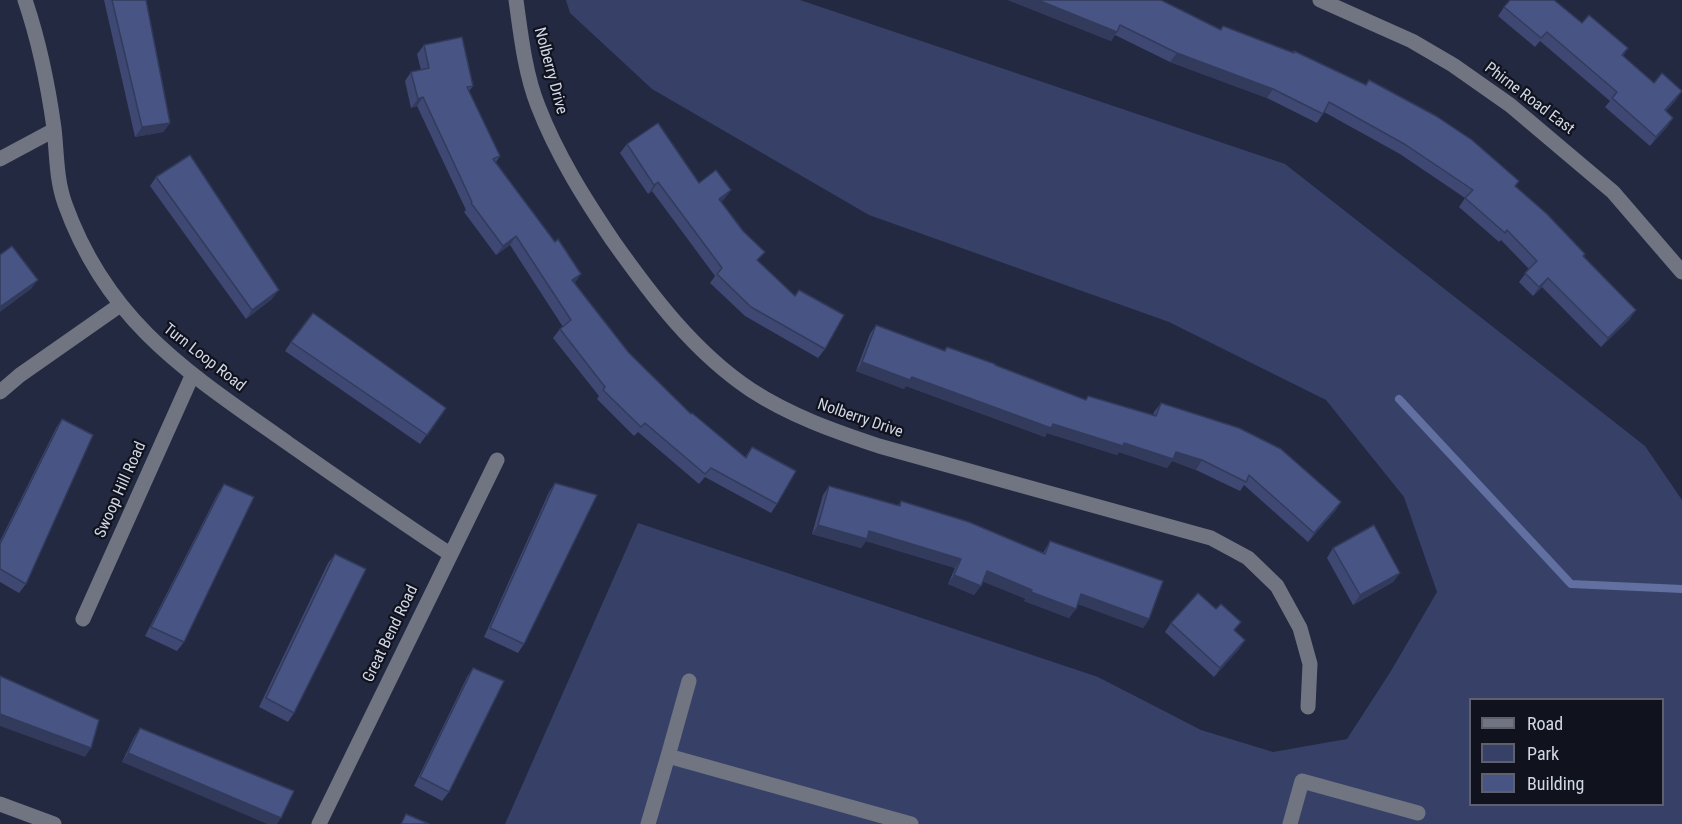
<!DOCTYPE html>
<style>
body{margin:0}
#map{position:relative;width:1682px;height:824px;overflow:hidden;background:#232941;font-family:"Roboto Condensed",sans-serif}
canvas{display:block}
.legend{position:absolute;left:1469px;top:698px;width:195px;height:108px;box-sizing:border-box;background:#10131d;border:2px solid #5e616d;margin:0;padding:8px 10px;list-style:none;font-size:18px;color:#d2d7e6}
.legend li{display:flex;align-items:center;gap:12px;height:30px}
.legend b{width:30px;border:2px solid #5e616d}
</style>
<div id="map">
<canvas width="1682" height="824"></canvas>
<ul class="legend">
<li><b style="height:8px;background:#717582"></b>Road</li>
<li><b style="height:16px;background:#374167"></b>Park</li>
<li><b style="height:16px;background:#485484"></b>Building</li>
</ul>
</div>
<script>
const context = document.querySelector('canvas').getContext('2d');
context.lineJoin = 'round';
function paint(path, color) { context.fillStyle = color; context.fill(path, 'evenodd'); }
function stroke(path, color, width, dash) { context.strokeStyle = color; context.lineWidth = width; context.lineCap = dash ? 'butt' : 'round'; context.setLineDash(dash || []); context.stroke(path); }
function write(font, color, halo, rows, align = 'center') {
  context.font = font + ' "Roboto Condensed",sans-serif'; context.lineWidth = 4.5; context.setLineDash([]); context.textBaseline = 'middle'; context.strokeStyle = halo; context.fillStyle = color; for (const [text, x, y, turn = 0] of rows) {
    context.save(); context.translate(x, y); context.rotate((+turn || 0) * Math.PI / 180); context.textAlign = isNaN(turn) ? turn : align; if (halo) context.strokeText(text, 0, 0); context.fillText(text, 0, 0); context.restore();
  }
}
paint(new Path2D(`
 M 566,0 L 800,0 L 1285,164 L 1645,446 L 1682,500 L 1682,824 L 505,824 L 638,523 L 1098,677 L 1201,730 L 1273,752 L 1347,739 L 1391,671 L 1437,592 L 1404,497 L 1326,400 L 1169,322 L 869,215 L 652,89 L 570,13 ZM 1470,700 L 1662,700 L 1662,804 L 1470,804 Z`), '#374167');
stroke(new Path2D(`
 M 1399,399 L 1571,584 L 1682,589`), '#616fa1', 8);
stroke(new Path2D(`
 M 25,0 C 39,41 48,85 54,128 C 57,154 56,179 65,204 C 108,324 190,374 289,444 C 342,481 395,518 450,554
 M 516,0 C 521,36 525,73 538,106 C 557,155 584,198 613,241 C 652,296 694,352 751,390 C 791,416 834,431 879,446 L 1211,538 L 1248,558 L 1277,586 L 1300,628 L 1310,664 L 1308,707
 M 1320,0 L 1412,41 L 1453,65 L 1510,105 L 1613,192 L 1682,272
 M 0,159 L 54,130
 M 0,392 L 20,375 L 120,305
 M 83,619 L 192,376
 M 668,756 L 689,681
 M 0,804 L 54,824
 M 319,824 L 497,460
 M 648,824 L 668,756 L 911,824
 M 1290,824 L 1302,781 L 1418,813`), '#717582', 15);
paint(new Path2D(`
 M 104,0 L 146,0 L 170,123 L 163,132 L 135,137 Z
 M 1008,0 L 1220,29 L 1223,26 L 1365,85 L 1369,80 L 1519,181 L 1515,187 L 1584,256 L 1630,319 L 1601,347 L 1542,287 L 1533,296 L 1519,282 L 1529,269 L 1501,240 L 1499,242 L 1459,207 L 1465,198 L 1400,154 L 1324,112 L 1317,123 L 1267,98 L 1170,62 L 1115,35 L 1111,41 Z
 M 1504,7 L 1582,23 L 1628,48 L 1623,56 L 1654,83 L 1676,100 L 1666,111 L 1673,118 L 1667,127 L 1650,146 L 1605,107 L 1610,101 L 1540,41 L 1535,47 L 1498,16 Z
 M 424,45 L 473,86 L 469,91 L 500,156 L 496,162 L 575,283 L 629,353 L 691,414 L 745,457 L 752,447 L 777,504 L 771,513 L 705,477 L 699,484 L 638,432 L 634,436 L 597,399 L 599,396 L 553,338 L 560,329 L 563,327 L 510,245 L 496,255 L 464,212 L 466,210 L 417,106 L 411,108 L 405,81 L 411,72 L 421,70 L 417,54 Z
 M 627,144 L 699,183 L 731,190 L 724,199 L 721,202 L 758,261 L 795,296 L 799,290 L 825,349 L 818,358 L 745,316 L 710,283 L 715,276 L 652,191 L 648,194 L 620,153 Z
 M 156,177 L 272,299 L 246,319 L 150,186 Z
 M 876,325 L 944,350 L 947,347 L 1085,400 L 1088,396 L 1153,416 L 1154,412 L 1161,403 L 1341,502 L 1335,511 L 1308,542 L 1244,485 L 1240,491 L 1196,470 L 1172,461 L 1167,468 L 1119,452 L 1117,455 L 1047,433 L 1045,437 L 906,386 L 904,389 L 856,371 L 870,334 Z
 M 291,342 L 446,408 L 420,444 L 285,351 Z
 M 62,419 L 26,584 L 19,593 L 0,582 L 0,541 L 56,428 Z
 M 555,483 L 524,644 L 518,653 L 484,637 L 549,492 Z
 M 224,484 L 184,642 L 177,651 L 145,636 L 218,493 Z
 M 829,486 L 898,506 L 901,501 L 1043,553 L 1050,541 L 1149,619 L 1143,628 L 1078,604 L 1069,618 L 1024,601 L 1026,599 L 983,581 L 974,595 L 948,584 L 955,568 L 866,541 L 861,548 L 812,534 L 823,495 Z
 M 1333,548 L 1400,573 L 1393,582 L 1353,605 L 1327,558 Z
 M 335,554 L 294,713 L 288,722 L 259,707 L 328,563 Z
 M 1171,623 L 1235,631 L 1245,640 L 1239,649 L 1214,677 L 1165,632 Z
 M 473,668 L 449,792 L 442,801 L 414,786 L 467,677 Z
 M 140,728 L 294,791 L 122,762 L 134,737 Z`), '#3e4872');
paint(new Path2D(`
 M 1008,0 L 1038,0 L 1117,32 L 1111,41 Z
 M 1177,53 L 1273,89 L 1267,98 L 1170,62 Z
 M 1682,91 L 1676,100 L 1659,119 L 1665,110 Z
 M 423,97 L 417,106 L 411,108 L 418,99 Z
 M 1673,118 L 1667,127 L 1650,146 L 1656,137 Z
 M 170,123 L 163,132 L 135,137 L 142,127 Z
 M 658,182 L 652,191 L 648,194 L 654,185 Z
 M 731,190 L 724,199 L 712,208 L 719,199 Z
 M 516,236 L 510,245 L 496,255 L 503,246 Z
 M 581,274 L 575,283 L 572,280 Z
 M 1548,278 L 1542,287 L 1533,296 L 1539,287 Z
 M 38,280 L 31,289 L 0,312 L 0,307 Z
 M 279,290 L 272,299 L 246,319 L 252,310 Z
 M 1636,310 L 1630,319 L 1601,347 L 1608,338 Z
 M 862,362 L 912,377 L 1053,424 L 1124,443 L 1176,452 L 1202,460 L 1196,470 L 1172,461 L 1167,468 L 1119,452 L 1117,455 L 1047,433 L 1045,437 L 906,386 L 904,389 L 856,371 Z
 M 1341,502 L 1335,511 L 1308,542 L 1314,533 Z
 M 818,525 L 869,531 L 961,559 L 955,568 L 866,541 L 861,548 L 812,534 Z
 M 987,571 L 1032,590 L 1026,599 L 981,581 Z
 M 1400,573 L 1393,582 L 1353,605 L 1360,595 Z
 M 954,575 L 981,586 L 974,595 L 948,584 Z
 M 1031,592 L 1076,609 L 1069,618 L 1024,601 Z
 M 1081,594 L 1149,619 L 1143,628 L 1075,603 Z
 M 1245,640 L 1239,649 L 1214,677 L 1220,668 Z
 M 0,714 L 91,748 L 85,757 L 0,726 Z
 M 128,753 L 281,818 L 277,824 L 267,824 L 122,762 Z`), '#323b5c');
const building = new Path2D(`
 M 112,0 L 146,0 L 170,123 L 142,127 Z
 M 1038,0 L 1161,0 L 1221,30 L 1223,26 L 1294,53 L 1294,51 L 1366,85 L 1369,80 L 1436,116 L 1472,140 L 1519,181 L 1515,186 L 1547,214 L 1585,254 L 1583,256 L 1636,310 L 1608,338 L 1548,278 L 1539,287 L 1525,273 L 1537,261 L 1507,230 L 1505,233 L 1465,198 L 1473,190 L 1406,145 L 1329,102 L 1323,114 L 1273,89 L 1177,53 L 1120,25 L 1117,32 Z
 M 1510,0 L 1554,0 L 1582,23 L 1589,15 L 1628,48 L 1622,55 L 1654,83 L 1662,73 L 1682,91 L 1665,110 L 1673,118 L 1656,137 L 1612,98 L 1617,92 L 1547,32 L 1541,38 L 1504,7 Z
 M 462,37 L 473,86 L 467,87 L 500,156 L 493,159 L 555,242 L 558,239 L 581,274 L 572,280 L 629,353 L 691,414 L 692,413 L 746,458 L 752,447 L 796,471 L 777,504 L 711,468 L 705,474 L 645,423 L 641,427 L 603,390 L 605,387 L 560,329 L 571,320 L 516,236 L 503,246 L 471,203 L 472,202 L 423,97 L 418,99 L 411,72 L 429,68 L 424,45 Z
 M 658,123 L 699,183 L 716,170 L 731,190 L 719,199 L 743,231 L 765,252 L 757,260 L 795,296 L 799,290 L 844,315 L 825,349 L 751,307 L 717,274 L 722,268 L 658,182 L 654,185 L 627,144 Z
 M 190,155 L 279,290 L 252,310 L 156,177 Z
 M 12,246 L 38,280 L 0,307 L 0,255 Z
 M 313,313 L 446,408 L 427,435 L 291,342 Z
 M 876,325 L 945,351 L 947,347 L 995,364 L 995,365 L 1086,400 L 1088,396 L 1156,416 L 1161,403 L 1239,428 L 1281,449 L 1341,502 L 1314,533 L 1249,475 L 1246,482 L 1202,460 L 1176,452 L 1173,459 L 1124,443 L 1123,446 L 1053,424 L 1051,428 L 912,377 L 910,380 L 862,362 Z
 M 62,419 L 93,435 L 26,584 L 0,569 L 0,544 Z
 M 555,483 L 597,495 L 524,644 L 490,628 Z
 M 224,484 L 254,497 L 184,642 L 151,627 Z
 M 829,486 L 900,506 L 901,501 L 969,522 L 1045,554 L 1050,541 L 1163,581 L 1149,619 L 1081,594 L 1076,609 L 1031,592 L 1032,590 L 987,571 L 981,586 L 954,575 L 961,559 L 869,531 L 867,539 L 818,525 Z
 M 1374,525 L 1400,573 L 1360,595 L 1333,548 Z
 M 335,554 L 366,569 L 294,713 L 266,698 Z
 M 1198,593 L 1216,609 L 1221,604 L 1241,622 L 1234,630 L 1245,640 L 1220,668 L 1171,623 Z
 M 473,668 L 504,681 L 449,792 L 420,777 Z
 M 0,676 L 99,720 L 91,748 L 0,714 Z
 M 140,728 L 294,791 L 281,818 L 128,753 Z
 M 406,814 L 429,824 L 401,824 Z`);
paint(building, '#485484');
stroke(building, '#323b5c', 1.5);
write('16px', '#d2d7e6', '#10131d', [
 ["Nolberry Drive",550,71,75],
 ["Phirne Road East",1529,99,37],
 ["Turn Loop Road",204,358,38],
 ["Nolberry Drive",860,419,19],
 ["Swoop Hill Road",121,490,-66],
 ["Great Bend Road",391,634,-64]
]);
</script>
